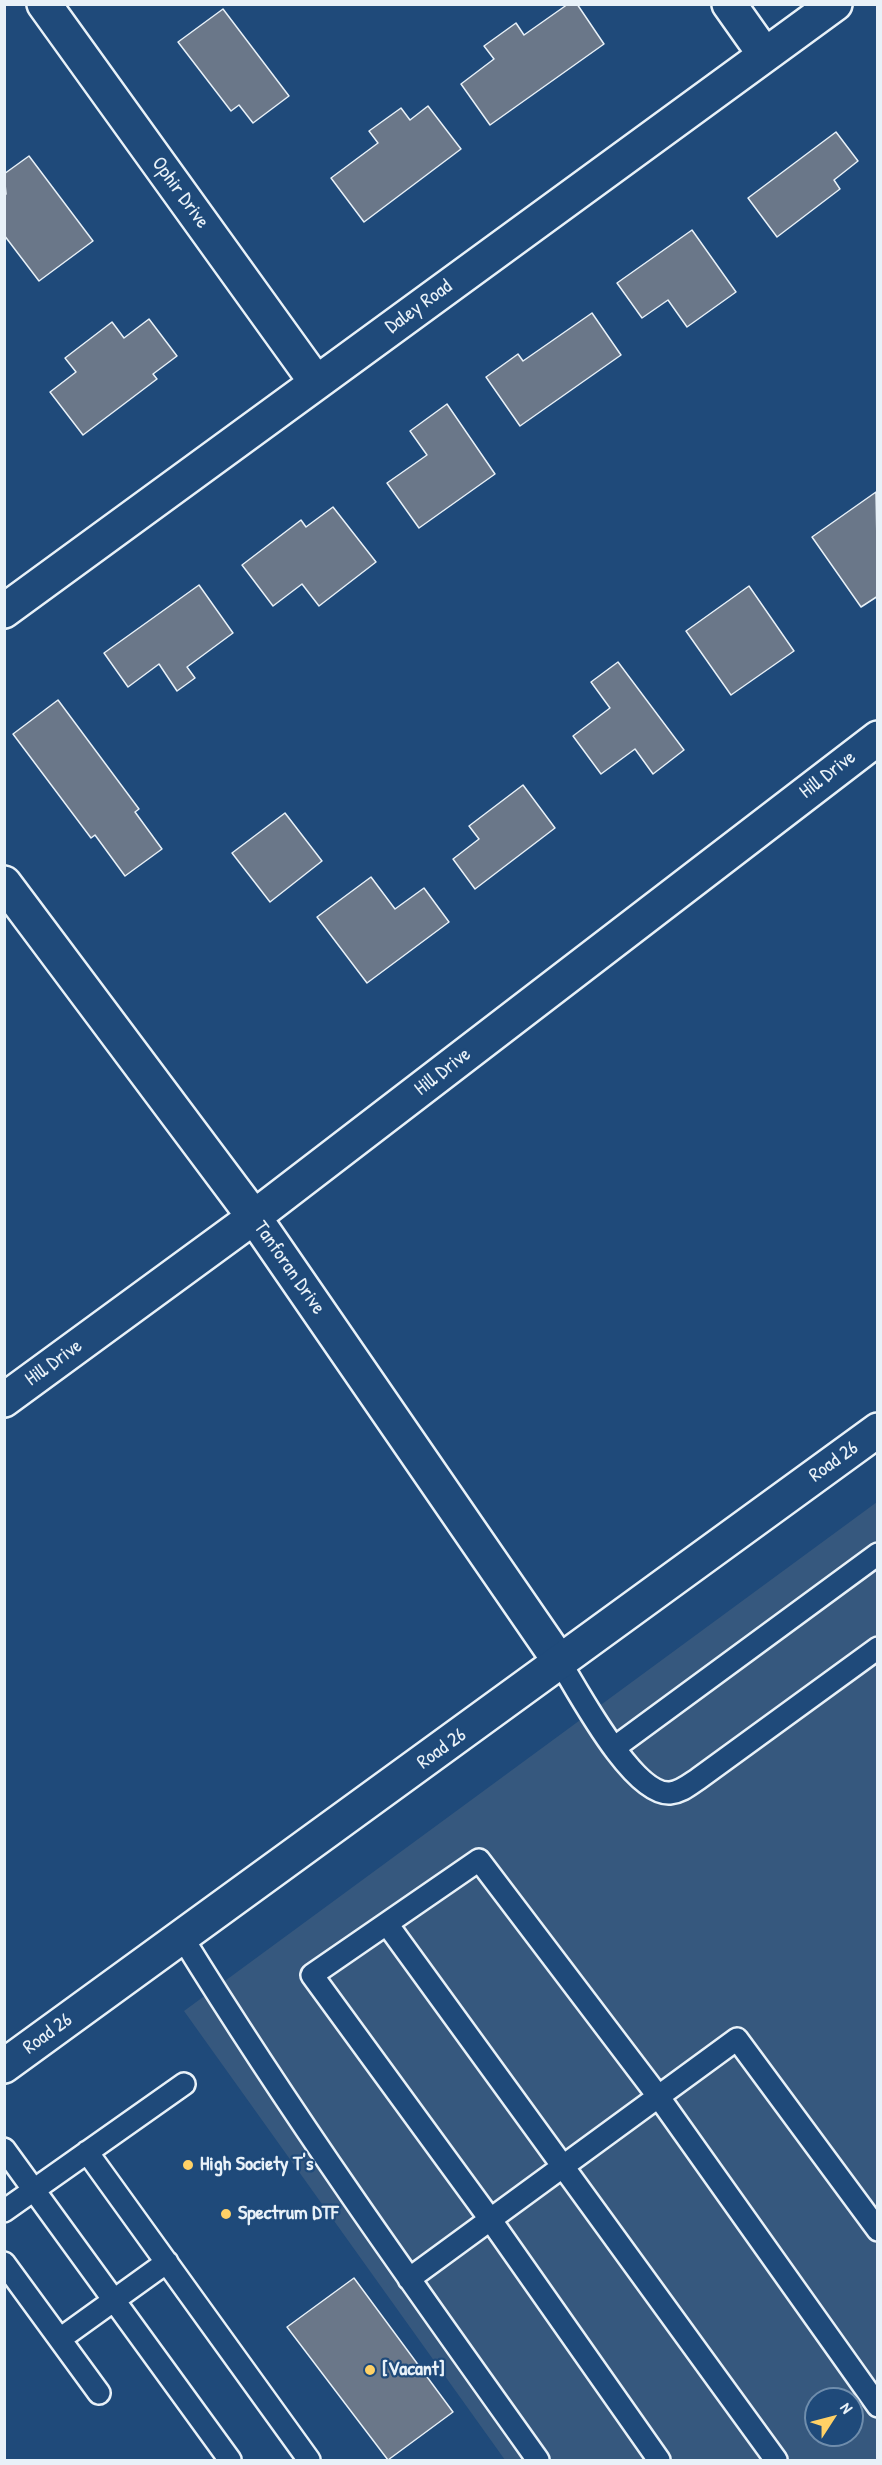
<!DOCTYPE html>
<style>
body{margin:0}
#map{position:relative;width:882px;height:2465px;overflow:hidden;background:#1f4a7a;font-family:"Patrick Hand",sans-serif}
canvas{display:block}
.frame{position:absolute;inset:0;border:6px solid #e8f1f8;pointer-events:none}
.north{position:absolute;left:804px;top:2387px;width:60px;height:60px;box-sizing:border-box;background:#1f4a7a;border:2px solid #6f8dac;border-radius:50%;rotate:54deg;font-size:16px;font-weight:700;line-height:24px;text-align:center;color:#e8f1f8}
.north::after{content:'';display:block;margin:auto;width:21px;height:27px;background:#ffd166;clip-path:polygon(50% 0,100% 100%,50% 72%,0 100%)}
</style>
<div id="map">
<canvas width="882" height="2465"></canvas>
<div class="frame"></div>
<div class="north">N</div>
</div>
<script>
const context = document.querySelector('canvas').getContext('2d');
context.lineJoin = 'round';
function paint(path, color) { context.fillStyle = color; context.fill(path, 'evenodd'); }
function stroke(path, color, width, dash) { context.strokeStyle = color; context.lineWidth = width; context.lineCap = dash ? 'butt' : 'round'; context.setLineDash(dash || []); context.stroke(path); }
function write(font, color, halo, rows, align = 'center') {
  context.font = font + ' "Patrick Hand",sans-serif'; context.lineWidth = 4.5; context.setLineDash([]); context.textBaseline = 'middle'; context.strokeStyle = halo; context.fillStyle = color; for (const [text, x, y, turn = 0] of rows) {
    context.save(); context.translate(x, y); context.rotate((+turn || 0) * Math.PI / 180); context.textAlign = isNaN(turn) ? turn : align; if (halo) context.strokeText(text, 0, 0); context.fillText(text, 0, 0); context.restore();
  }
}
paint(new Path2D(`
 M 877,1502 L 877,2460 L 505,2460 L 184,2011 ZM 816,2399 L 852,2399 L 852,2435 L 816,2435 Z`), '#36587e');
const building = new Path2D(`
 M 568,4 L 577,4 L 604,44 L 490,125 L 461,84 L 494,59 L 484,46 L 516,23 L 524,35 Z
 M 223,9 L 289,96 L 253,123 L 239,105 L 231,111 L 178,42 Z
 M 428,106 L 461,149 L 364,222 L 331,178 L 378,143 L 369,131 L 401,108 L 410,120 Z
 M 836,132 L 858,161 L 834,180 L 840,189 L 777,237 L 748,198 Z
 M 29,156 L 93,241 L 39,281 L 4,235 L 4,195 L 6,194 L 4,174 Z
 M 692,230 L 736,292 L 687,327 L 668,300 L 642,318 L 617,283 Z
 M 592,313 L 621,355 L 520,426 L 486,377 L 518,354 L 523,361 Z
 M 149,319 L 177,356 L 153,374 L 157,379 L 83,435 L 50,392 L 76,372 L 65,358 L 112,322 L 124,338 Z
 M 447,404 L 495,474 L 419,528 L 387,483 L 427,455 L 410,431 Z
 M 876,492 L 878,596 L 861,607 L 812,537 Z
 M 333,507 L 376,562 L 319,606 L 302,584 L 273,606 L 242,565 L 301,520 L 306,527 Z
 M 199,585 L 233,633 L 187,667 L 195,678 L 177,691 L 159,664 L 128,687 L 104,653 Z
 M 749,586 L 794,651 L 731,695 L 686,631 Z
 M 618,662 L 684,750 L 653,774 L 635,749 L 601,774 L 573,736 L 610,708 L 591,682 Z
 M 58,700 L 139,809 L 135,812 L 162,849 L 125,876 L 95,835 L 91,838 L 13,734 Z
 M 523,785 L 555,828 L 475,889 L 453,859 L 479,839 L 469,826 Z
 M 285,813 L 322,861 L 270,902 L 232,853 Z
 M 371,877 L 395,909 L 424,888 L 449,922 L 367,983 L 317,917 Z
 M 354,2278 L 453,2412 L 388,2460 L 287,2327 Z`);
paint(building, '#6a7789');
stroke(building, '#e8f1f8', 1.5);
const service = new Path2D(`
 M 560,1662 C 578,1691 633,1796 670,1793 C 681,1792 689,1785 698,1779 L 878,1648
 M 614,1748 L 878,1554
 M 387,1924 L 776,2460
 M 182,1937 C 293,2117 416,2289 538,2460
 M 4,2149 L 230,2460
 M 87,2152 L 309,2460
 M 4,2211 L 184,2084
 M 4,2263 L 99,2393
 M 409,2279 L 737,2039 L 878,2230
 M 60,2339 L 167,2262
 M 659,2460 L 490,2219 L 312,1975 L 479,1860 L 658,2096 L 878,2406`);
const minor = new Path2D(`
 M 44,4 L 316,382
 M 729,4 L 765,55
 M 4,611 L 835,4
 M 4,883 L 254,1217 L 560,1662
 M 4,1400 L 254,1217 L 878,738`);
const tertiary = new Path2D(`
 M 4,2066 L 878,1430`);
stroke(service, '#e8f1f8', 26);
stroke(minor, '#e8f1f8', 38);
stroke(tertiary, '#e8f1f8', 38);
stroke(service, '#1f4a7a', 21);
stroke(minor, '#1f4a7a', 33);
stroke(tertiary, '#1f4a7a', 33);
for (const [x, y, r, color] of [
 [188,2165,6,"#ffd166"],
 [226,2214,6,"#ffd166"],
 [370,2370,6,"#ffd166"]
]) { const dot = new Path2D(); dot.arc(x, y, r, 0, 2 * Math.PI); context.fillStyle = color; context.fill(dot); stroke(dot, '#1f4a7a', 2); }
write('20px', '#e8f1f8', '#1f4a7a', [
 ["Ophir Drive",180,193,54],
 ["Daley Road",419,307,-36],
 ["Hill Drive",828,775,-38],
 ["Hill Drive",443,1072,-38],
 ["Tanforan Drive",289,1268,55],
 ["Hill Drive",54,1363,-36],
 ["Road 26",834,1462,-36],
 ["Road 26",442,1749,-36],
 ["Road 26",48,2034,-36]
]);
write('bold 20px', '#e8f1f8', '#1f4a7a', [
 ["High Society T's",200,2165],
 ["Spectrum DTF",238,2214],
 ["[Vacant]",382,2370]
], 'left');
</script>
